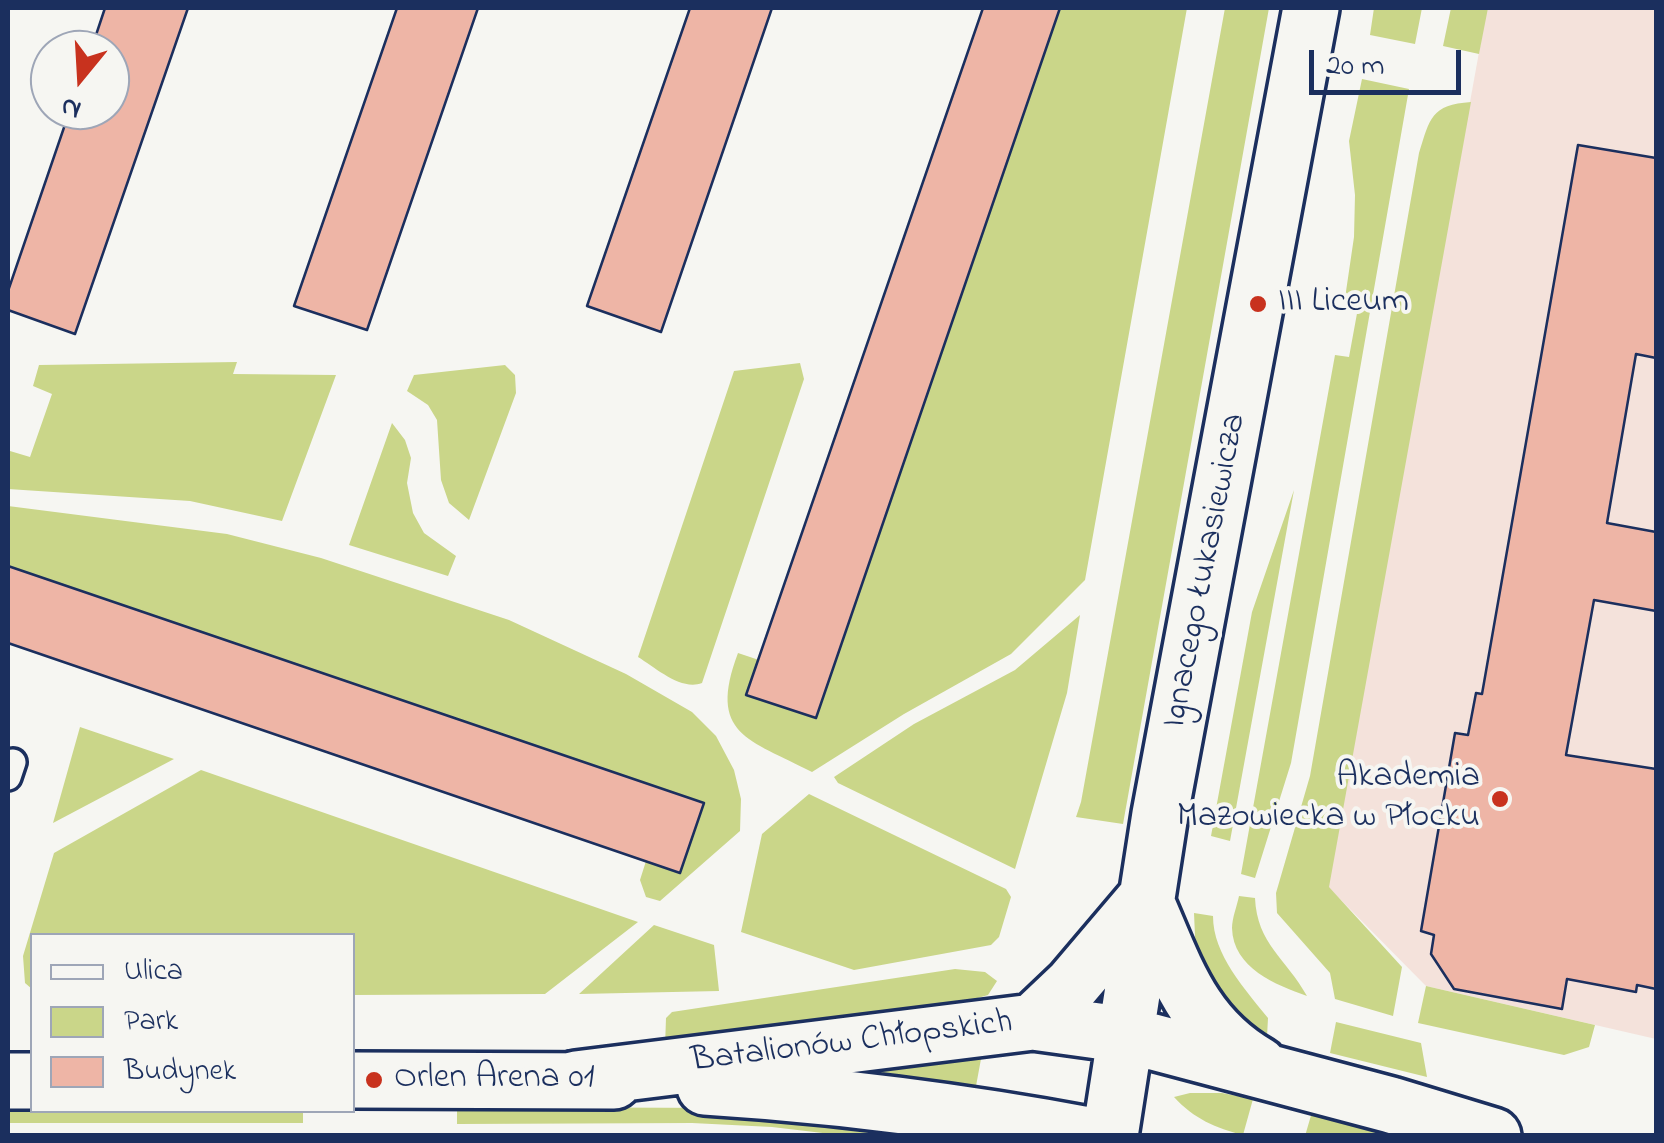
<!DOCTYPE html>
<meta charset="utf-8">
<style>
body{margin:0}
#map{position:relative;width:1664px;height:1143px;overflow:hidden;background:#f6f6f2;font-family:"Indie Flower",sans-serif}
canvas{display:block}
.frame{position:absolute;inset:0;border:10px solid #1b2f5e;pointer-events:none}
.legend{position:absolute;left:30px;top:933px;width:325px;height:180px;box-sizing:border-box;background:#f6f6f2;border:2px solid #9ea6b7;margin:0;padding:12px 18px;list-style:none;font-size:30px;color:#1b2f5e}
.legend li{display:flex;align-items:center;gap:20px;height:50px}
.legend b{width:50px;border:2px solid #9ea6b7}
.north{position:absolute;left:30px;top:30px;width:100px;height:100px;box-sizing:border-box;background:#f6f6f2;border:2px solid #9ea6b7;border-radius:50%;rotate:198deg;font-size:28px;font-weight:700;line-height:40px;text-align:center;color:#1b2f5e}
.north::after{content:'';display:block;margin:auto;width:35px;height:45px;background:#c8321e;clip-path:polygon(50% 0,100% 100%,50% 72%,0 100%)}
.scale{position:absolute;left:1309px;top:50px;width:152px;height:45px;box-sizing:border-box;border:5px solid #1b2f5e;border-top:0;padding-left:12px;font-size:30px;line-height:35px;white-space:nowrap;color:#1b2f5e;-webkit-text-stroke:8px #f6f6f2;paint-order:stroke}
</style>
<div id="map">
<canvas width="1664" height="1143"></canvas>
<div class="frame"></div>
<ul class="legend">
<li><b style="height:12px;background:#f6f6f2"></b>Ulica</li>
<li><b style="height:28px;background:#cad689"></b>Park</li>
<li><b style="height:28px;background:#eeb5a6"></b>Budynek</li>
</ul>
<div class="north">N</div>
<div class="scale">20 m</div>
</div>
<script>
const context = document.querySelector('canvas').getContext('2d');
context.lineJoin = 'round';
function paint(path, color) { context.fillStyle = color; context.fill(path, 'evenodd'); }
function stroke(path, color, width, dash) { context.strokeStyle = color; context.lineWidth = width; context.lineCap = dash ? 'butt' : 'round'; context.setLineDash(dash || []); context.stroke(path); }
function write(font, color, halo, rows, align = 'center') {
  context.font = font + ' "Indie Flower",sans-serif'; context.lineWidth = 8; context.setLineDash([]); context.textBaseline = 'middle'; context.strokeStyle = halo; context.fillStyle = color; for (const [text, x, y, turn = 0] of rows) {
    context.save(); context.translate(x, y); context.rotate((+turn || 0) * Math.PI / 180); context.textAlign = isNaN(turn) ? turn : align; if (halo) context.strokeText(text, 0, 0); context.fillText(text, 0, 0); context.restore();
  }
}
paint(new Path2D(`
 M 1487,8 L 1656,8 L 1656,1039 L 1426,986 L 1328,887 Z`), '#f4e2db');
paint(new Path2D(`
 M 1060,8 L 1187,8 L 1085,580 L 1011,654 L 904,714 L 812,772 C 749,739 707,735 738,653 L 759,660 L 747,695 L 816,717 Z
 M 1225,8 L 1269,8 L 1123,824 L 1076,817 L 1081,802 Z
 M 1374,8 L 1422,8 L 1415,44 L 1370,35 Z
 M 1451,8 L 1488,8 L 1479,54 L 1443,46 Z
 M 1362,79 L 1409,89 L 1291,763 L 1255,878 L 1241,874 L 1335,355 L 1349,357 L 1358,308 L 1344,305 L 1354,237 L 1355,195 L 1349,141 Z
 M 1471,102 L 1329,887 L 1402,967 L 1393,1016 L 1335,999 L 1330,973 L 1277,913 L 1276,893 L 1310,776 L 1419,153 C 1430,118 1431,105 1471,102 Z
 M 237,362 L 233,374 L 336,375 L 282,521 L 190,501 L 8,489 L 10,451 L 30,457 L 52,394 L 33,386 L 39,365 Z
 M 800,363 L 804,379 L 702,683 C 681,691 656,668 638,657 L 734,371 Z
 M 505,365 L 515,375 L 516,393 L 469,520 L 449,503 L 441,480 L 437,420 L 428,405 L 407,391 L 414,375 Z
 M 392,423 L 405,440 L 411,458 L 407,483 L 413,513 L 424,533 L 456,556 L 448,576 L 349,545 Z
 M 1294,490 L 1230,841 L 1211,836 L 1252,612 Z
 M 8,506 L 227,534 L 321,558 L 509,620 L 626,674 L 692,712 L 716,736 L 734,770 L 741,799 L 740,831 L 660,901 L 646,897 L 640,880 L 646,861 L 703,803 L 8,566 Z
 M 1080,615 L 1067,693 L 1015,869 L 838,783 L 834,777 L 914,724 L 1015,670 Z
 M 80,727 L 174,759 L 53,823 Z
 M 201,770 L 638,922 L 545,994 L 353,995 L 352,936 L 32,936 L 32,989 L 25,983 L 23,956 L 54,853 Z
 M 809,794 L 1006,889 L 1011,897 L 999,937 L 991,945 L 854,970 L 741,932 L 762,834 Z
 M 1239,896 L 1255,898 C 1257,944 1286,958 1307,996 C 1276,985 1233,968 1232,928 C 1232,918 1237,906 1239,896 Z
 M 1194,913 L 1213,916 C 1213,955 1245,989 1268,1018 L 1267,1037 L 1242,1025 L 1196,959 Z
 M 654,925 L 714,945 L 719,991 L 579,994 Z
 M 955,969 L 985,972 L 997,981 L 988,995 L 961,1003 L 757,1036 L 665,1047 L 666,1018 L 672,1012 Z
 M 1426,986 L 1595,1025 L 1589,1047 L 1564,1055 L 1418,1023 Z
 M 1336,1022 L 1421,1043 L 1427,1077 L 1330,1053 Z
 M 981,1059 L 976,1086 L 862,1072 L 867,1068 Z
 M 1190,1093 L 1222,1093 L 1253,1099 L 1243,1135 C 1216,1128 1194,1119 1174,1097 Z
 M 457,1107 L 734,1108 L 954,1135 L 848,1136 L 772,1127 L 692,1123 L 457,1124 Z
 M 8,1109 L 303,1110 L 303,1123 L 8,1123 Z
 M 1312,1112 L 1408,1136 L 1305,1136 Z`), '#cad689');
const building = new Path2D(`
 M 105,8 L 188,8 L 75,334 L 8,310 L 8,291 L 70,110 L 110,110 L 110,50 L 91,50 Z
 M 397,8 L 478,8 L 367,330 L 294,306 Z
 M 690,8 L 772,8 L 661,332 L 587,306 Z
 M 983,8 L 1060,8 L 816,718 L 746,695 Z
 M 1578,145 L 1656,158 L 1656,358 L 1636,354 L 1607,523 L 1656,532 L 1656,611 L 1594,600 L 1566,755 L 1656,769 L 1656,989 L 1637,985 L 1636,992 L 1567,979 L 1562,1009 L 1454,989 L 1431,954 L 1434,935 L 1421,931 L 1455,733 L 1468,735 L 1476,693 L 1482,694 Z
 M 8,566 L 704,803 L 680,873 L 8,643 Z`);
paint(building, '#eeb5a6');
stroke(building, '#1b2f5e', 2.5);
const lane = new Path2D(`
 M 8,777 L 13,762`);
const secondary = new Path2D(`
 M 1145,899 C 1175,967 1191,1026 1259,1065
 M 1033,1022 L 1072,985 L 1145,899
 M 576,1079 L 1033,1022 L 1127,1035 L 1391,1105 L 1493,1136
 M 352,1080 L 614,1081
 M 8,1081 L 32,1081
 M 705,1087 C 835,1095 966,1112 1094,1136
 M 1110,1136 L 1160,814 L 1311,8`);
stroke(lane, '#1b2f5e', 32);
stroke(secondary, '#1b2f5e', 62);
stroke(lane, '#f6f6f2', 25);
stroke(secondary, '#f6f6f2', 55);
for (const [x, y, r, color] of [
 [1258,304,10,"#c8321e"],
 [1500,799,10,"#c8321e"],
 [374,1080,10,"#c8321e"]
]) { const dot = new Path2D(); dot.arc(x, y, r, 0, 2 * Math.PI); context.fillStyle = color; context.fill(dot); stroke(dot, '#f6f6f2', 4); }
write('35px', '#1b2f5e', '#f6f6f2', [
 ["III Liceum",1278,304],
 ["Akademia",1480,779,"right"],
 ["Mazowiecka w Płocku",1480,819,"right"],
 ["Orlen Arena 01",394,1080]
], 'left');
write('35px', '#1b2f5e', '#f6f6f2', [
 ["Ignacego Łukasiewicza",1207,571,-79],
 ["Batalionów Chłopskich",852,1044,-7]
]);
</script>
